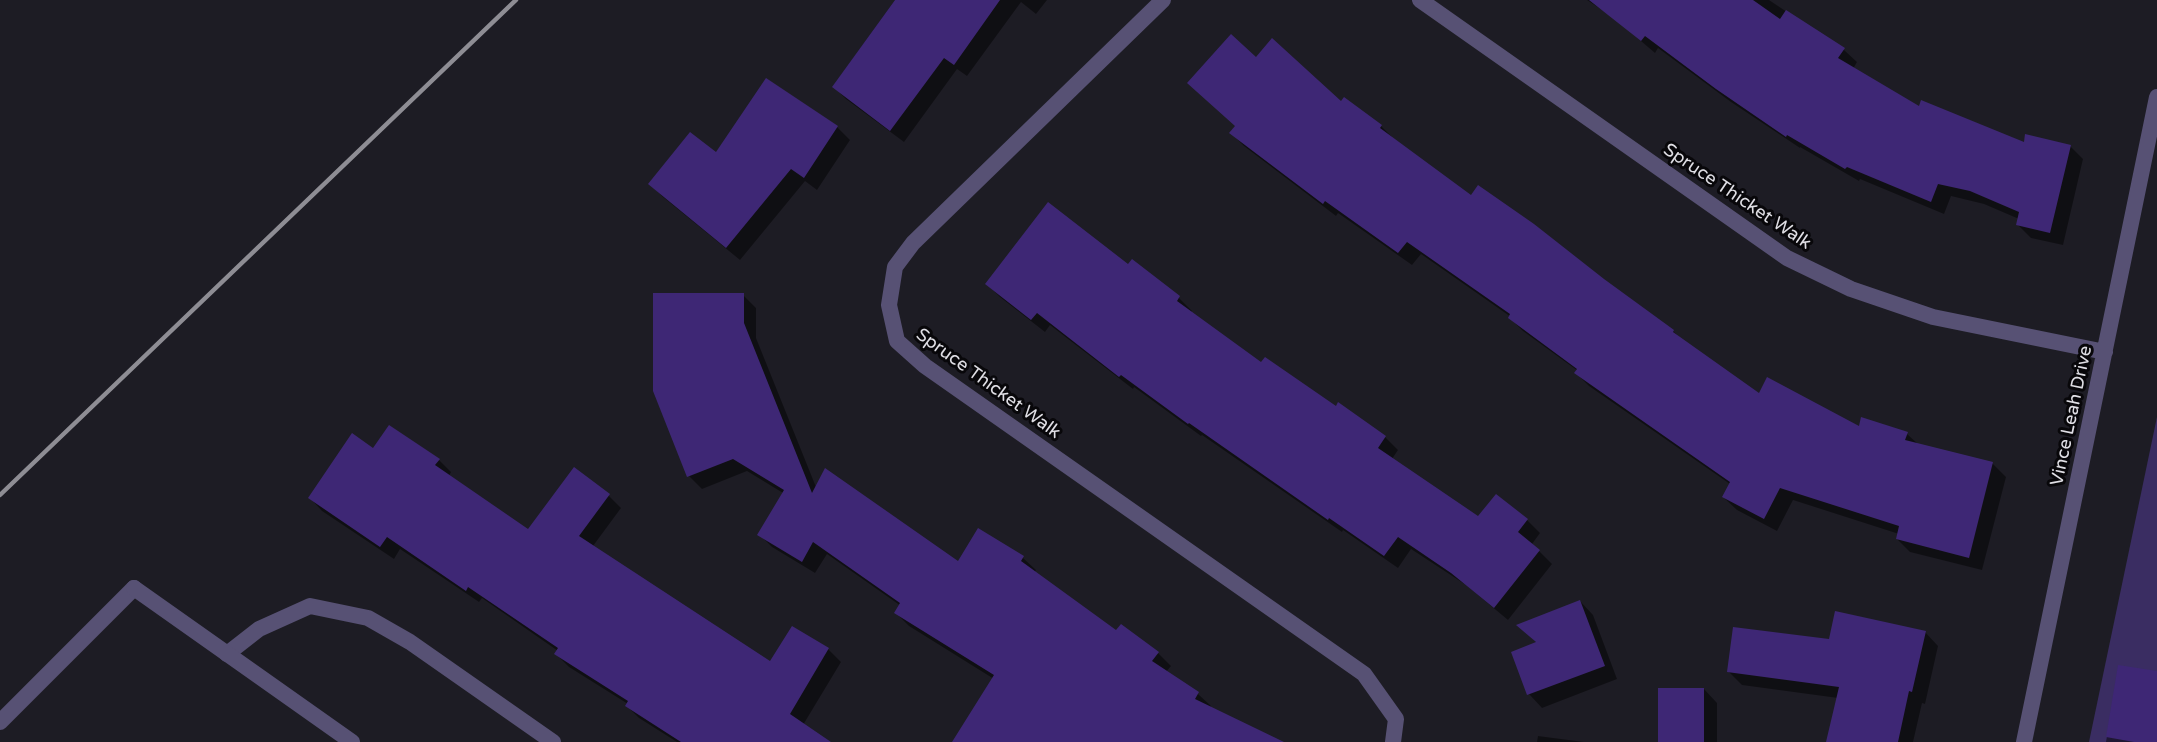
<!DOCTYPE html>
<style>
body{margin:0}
canvas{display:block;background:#1d1c24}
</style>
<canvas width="2157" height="742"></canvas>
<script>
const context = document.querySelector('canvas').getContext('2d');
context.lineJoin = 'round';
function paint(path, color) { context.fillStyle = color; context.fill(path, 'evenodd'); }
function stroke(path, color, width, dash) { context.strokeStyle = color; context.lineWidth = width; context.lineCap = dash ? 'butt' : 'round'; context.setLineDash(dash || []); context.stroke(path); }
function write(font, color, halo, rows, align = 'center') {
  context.font = font + ' "Varela Round",sans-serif'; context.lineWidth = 6; context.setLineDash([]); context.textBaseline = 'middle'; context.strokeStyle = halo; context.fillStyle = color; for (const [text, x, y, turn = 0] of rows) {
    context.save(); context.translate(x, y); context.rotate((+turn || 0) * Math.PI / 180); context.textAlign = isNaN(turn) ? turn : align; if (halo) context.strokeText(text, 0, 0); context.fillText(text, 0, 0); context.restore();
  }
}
paint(new Path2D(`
 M 2157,417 L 2157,742 L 2089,742 Z`), '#3a2d62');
paint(new Path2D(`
 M 895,0 L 1047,0 L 1036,14 L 1021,2 L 967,76 L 957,69 L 904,142 L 846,99 L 833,86 Z
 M 1587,0 L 1769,0 L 1844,50 L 1857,62 L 1853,69 L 1919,108 L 2025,144 L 2070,146 L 2083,159 L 2063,245 L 2031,238 L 2018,225 L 2019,219 L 1984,204 L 1951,196 L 1944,214 L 1860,179 L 1859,181 L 1800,147 L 1800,148 L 1731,102 L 1658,48 L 1655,53 L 1614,18 Z
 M 1256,59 L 1381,126 L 1394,139 L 1472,197 L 1604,280 L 1673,331 L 1684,342 L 1759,395 L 1860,428 L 1907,434 L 1918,444 L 1993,464 L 2006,477 L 1982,570 L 1910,552 L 1897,539 L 1899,534 L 1793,500 L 1777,531 L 1737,510 L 1723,497 L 1730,484 L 1589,386 L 1576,373 L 1578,371 L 1523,331 L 1510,318 L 1511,317 L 1421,254 L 1412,265 L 1338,213 L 1336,216 L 1244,146 L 1231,133 L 1236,127 Z
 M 767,80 L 837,127 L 850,140 L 817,190 L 805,181 L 740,260 L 663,197 L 650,184 L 716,155 Z
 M 1132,261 L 1179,298 L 1192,311 L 1191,313 L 1261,365 L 1337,408 L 1339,405 L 1385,437 L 1398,450 L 1392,459 L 1478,518 L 1496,496 L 1527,520 L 1540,533 L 1532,544 L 1552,564 L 1508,620 L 1466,585 L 1411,549 L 1398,568 L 1343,530 L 1342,532 L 1202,435 L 1201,436 L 1134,387 L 1133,389 L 1050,325 L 1045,332 L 1000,297 L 987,284 L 1129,266 Z
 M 743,295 L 756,308 L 756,338 L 816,487 L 958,563 L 1023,558 L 1036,570 L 1034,573 L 1116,633 L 1158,653 L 1171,666 L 1166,672 L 1198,694 L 1211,706 L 1210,708 L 1281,742 L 972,742 L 994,679 L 909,626 L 896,613 L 901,606 L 827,554 L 815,573 L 772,547 L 759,534 L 783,493 L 747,471 L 702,489 L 689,476 L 655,391 Z
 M 374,450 L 439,460 L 451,472 L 449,476 L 528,531 L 609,496 L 621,508 L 593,546 L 770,663 L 792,628 L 828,649 L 841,662 L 803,725 L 824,742 L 677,742 L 639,718 L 627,706 L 628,704 L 569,667 L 556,654 L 558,651 L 482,598 L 479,602 L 400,549 L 394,559 L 322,511 L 310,498 Z
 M 1580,601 L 1593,615 L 1617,679 L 1542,708 L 1529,694 L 1512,653 L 1537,643 L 1518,625 Z
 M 1925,632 L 1938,646 L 1925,704 L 1922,703 L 1913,742 L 1828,742 L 1838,698 L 1742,685 L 1729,672 L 1830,641 Z
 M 2119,666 L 2157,673 L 2157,742 L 2106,742 Z
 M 1704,689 L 1717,703 L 1717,742 L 1665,742 Z
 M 1538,736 L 1584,742 L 1537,742 Z`), '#0007');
paint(new Path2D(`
 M 895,0 L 1000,0 L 954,65 L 944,58 L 890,131 L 832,87 Z
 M 1589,0 L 1753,0 L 1780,19 L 1786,10 L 1845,48 L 1838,58 L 1919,106 L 1921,100 L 2024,142 L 2025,134 L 2071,145 L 2050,233 L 2016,225 L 2019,212 L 1970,191 L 1938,184 L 1931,202 L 1847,167 L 1845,169 L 1787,135 L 1786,137 L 1716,89 L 1645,36 L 1641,41 Z
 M 1231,34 L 1256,57 L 1272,38 L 1341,101 L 1344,97 L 1382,125 L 1380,128 L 1471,195 L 1478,185 L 1534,224 L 1604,279 L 1674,330 L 1673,332 L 1759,393 L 1767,377 L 1859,426 L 1861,417 L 1908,432 L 1905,440 L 1993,462 L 1969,558 L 1896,539 L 1899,526 L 1780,488 L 1764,519 L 1722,497 L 1730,482 L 1574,373 L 1577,369 L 1508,318 L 1510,314 L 1407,242 L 1398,253 L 1325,201 L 1323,204 L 1229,133 L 1235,126 L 1187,83 Z
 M 766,78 L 838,126 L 804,178 L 791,169 L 726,248 L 648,184 L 690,132 L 716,152 Z
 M 1048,202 L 1128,264 L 1132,259 L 1180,296 L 1177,301 L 1261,362 L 1265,357 L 1336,406 L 1338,402 L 1386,436 L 1378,448 L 1478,516 L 1496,494 L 1528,519 L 1518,532 L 1540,550 L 1494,608 L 1451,573 L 1398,537 L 1384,556 L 1329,518 L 1328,520 L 1189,423 L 1188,424 L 1121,375 L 1119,377 L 1037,313 L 1031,320 L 985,284 Z
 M 653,293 L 744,293 L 744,323 L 812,493 L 825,468 L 958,561 L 978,528 L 1024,556 L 1021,561 L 1116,630 L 1121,624 L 1159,652 L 1152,661 L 1199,692 L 1195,699 L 1284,742 L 952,742 L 994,675 L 894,613 L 900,603 L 813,542 L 802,562 L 757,535 L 784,490 L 733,459 L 687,477 L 653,391 Z
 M 389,425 L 440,459 L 435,465 L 528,529 L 574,467 L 610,494 L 579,536 L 770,661 L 792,626 L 829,648 L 790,714 L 831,742 L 681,742 L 625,706 L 628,701 L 554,654 L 558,648 L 468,587 L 466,591 L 387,537 L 380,547 L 308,498 L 352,433 L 373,448 Z
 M 1580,600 L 1605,666 L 1527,695 L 1511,652 L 1536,642 L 1516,625 Z
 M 1835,611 L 1926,631 L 1912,692 L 1909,691 L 1898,742 L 1826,742 L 1839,687 L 1727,672 L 1733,627 L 1829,639 Z
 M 2118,665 L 2157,671 L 2157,742 L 2134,742 L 2106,737 Z
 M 1658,688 L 1704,688 L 1704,742 L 1658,742 Z`), '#3e2775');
stroke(new Path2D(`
 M 227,654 L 259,629 L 310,606 L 368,618 L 410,642 L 553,742
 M 0,722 L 134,588`), '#575174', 16);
stroke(new Path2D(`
 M 1163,0 L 913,243 L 895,267 L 889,305 L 897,341 L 925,366 L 1364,674 L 1396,719 L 1393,742
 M 1420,0 L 1787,258 L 1851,289 L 1933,317 L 2105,352
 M 134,588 L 352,742
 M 2024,742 L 2157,97`), '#575174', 16);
stroke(new Path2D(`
 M 0,495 L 516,0`), '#8e8d94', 4.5);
write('18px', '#e0dfe5', '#08070a', [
 ["Spruce Thicket Walk",1737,197,34],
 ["Spruce Thicket Walk",988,384,36],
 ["Vince Leah Drive",2072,416,-78]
]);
</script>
